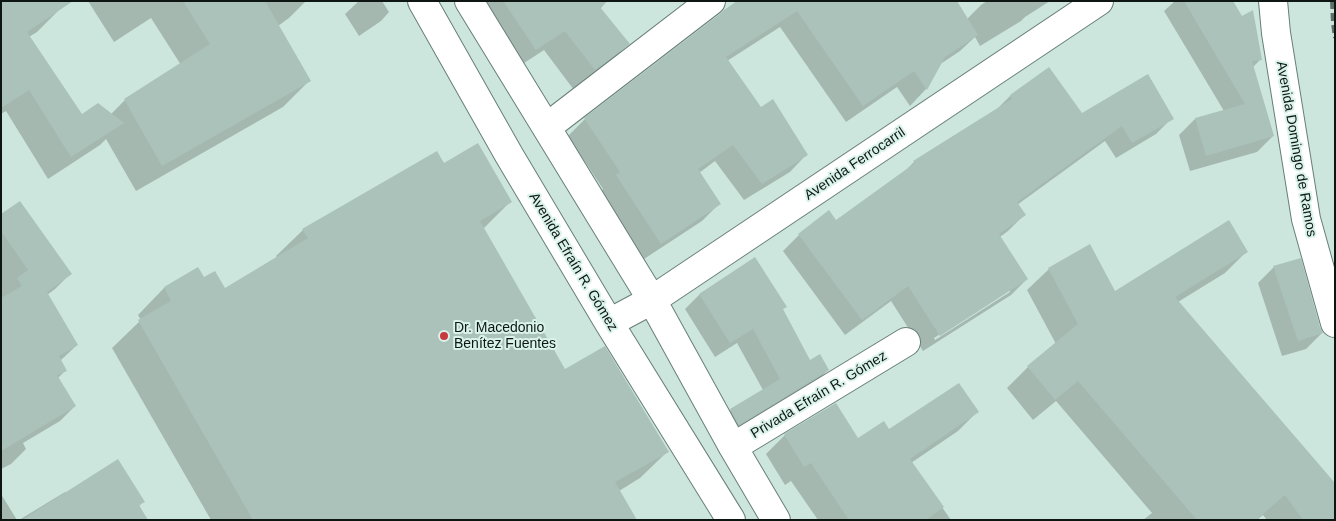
<!DOCTYPE html>
<meta charset="utf-8">
<style>
body{margin:0}
#map{position:relative;width:1336px;height:521px;overflow:hidden;background:#cde6dd;font-family:Helvetica,sans-serif}
canvas{display:block}
.frame{position:absolute;inset:0;border:2px solid #0d1613;pointer-events:none}
</style>
<div id="map">
<canvas width="1336" height="521"></canvas>
<div class="frame"></div>
</div>
<script>
const context = document.querySelector('canvas').getContext('2d');
context.lineJoin = 'round';
function paint(path, color) { context.fillStyle = color; context.fill(path, 'evenodd'); }
function stroke(path, color, width, dash) { context.strokeStyle = color; context.lineWidth = width; context.lineCap = dash ? 'butt' : 'round'; context.setLineDash(dash || []); context.stroke(path); }
function write(font, color, halo, rows, align = 'center') {
  context.font = font + ' Helvetica,sans-serif'; context.lineWidth = 4; context.setLineDash([]); context.textBaseline = 'middle'; context.strokeStyle = halo; context.fillStyle = color; for (const [text, x, y, turn = 0] of rows) {
    context.save(); context.translate(x, y); context.rotate((+turn || 0) * Math.PI / 180); context.textAlign = isNaN(turn) ? turn : align; if (halo) context.strokeText(text, 0, 0); context.fillText(text, 0, 0); context.restore();
  }
}
paint(new Path2D(`
 M 1,1 L 60,9 L 37,32 L 29,37 L 81,115 L 111,114 L 125,100 L 181,65 L 151,18 L 114,42 L 88,1 L 306,1 L 289,18 L 278,26 L 309,81 L 283,107 L 136,191 L 106,139 L 100,145 L 48,179 L 6,111 L 1,114 Z
 M 359,1 L 382,1 L 389,12 L 381,21 L 359,36 L 345,14 Z
 M 469,1 L 607,1 L 600,9 L 628,44 L 608,64 L 574,90 L 544,50 L 515,69 Z
 M 739,1 L 967,19 L 981,5 L 987,1 L 1050,1 L 1025,17 L 1021,21 L 980,46 L 975,37 L 960,51 L 939,65 L 926,89 L 910,106 L 897,87 L 846,122 L 780,27 L 727,61 L 761,109 L 806,155 L 790,172 L 744,200 L 715,161 L 699,173 L 719,204 L 702,221 L 644,259 L 600,193 L 603,189 L 568,136 L 585,119 Z
 M 1175,1 L 1231,1 L 1261,59 L 1253,67 L 1273,136 L 1257,152 L 1190,171 L 1179,135 L 1195,119 L 1224,111 L 1164,11 Z
 M 1010,96 L 1082,115 L 1172,118 L 1156,134 L 1116,158 L 1105,141 L 1017,205 L 1024,215 L 1008,231 L 1000,237 L 1027,279 L 1011,295 L 923,351 L 891,301 L 845,335 L 783,251 L 799,235 L 836,221 L 901,175 L 914,162 L 995,111 ZM 1010,290 L 1010,292 L 935,340 L 934,338 Z
 M 443,165 L 510,202 L 483,229 L 565,371 L 667,452 L 640,478 L 619,491 L 635,520 L 211,520 L 112,348 L 141,320 L 138,315 L 164,288 L 197,269 L 203,279 L 224,290 L 277,258 L 276,256 L 303,230 Z
 M 1,216 L 70,274 L 55,289 L 47,295 L 77,345 L 60,361 L 65,371 L 58,378 L 75,406 L 60,421 L 23,443 L 26,449 L 11,464 L 1,469 Z
 M 1247,251 L 1225,273 L 1178,302 L 1335,520 L 1267,520 L 1263,515 L 1257,520 L 1143,520 L 1152,513 L 1056,401 L 1033,420 L 1007,388 L 1028,367 L 1056,344 L 1027,290 L 1049,269 L 1115,293 Z
 M 754,259 L 810,362 L 828,370 L 813,385 L 724,439 L 716,425 L 731,410 L 763,390 L 737,343 L 715,357 L 685,309 L 699,295 Z
 M 1274,267 L 1322,333 L 1306,349 L 1282,356 L 1258,283 Z
 M 836,404 L 858,440 L 889,430 L 977,412 L 958,431 L 911,463 L 951,520 L 818,520 L 791,481 L 785,485 L 766,454 L 785,435 Z
 M 65,492 L 66,494 L 143,502 L 138,507 L 147,520 L 19,520 Z
 M 1,494 L 17,520 L 1,520 Z`), '#0003');
paint(new Path2D(`
 M 1,1 L 73,1 L 27,32 L 82,114 L 98,103 L 124,123 L 71,157 L 29,90 L 1,108 Z
 M 183,1 L 265,1 L 311,81 L 162,166 L 124,99 L 210,44 Z
 M 503,1 L 608,1 L 600,7 L 630,44 L 595,70 L 565,31 L 536,50 Z
 M 737,1 L 957,1 L 978,35 L 945,57 L 927,90 L 914,71 L 863,106 L 797,11 L 726,57 L 761,107 L 773,99 L 808,155 L 762,184 L 733,145 L 698,169 L 721,204 L 661,244 L 616,175 L 620,172 L 584,118 L 721,13 L 724,10 Z
 M 1184,1 L 1233,1 L 1242,16 L 1253,10 L 1262,60 L 1252,61 L 1274,136 L 1206,156 L 1195,118 L 1245,104 Z
 M 1049,67 L 1082,113 L 1148,74 L 1174,119 L 1132,143 L 1122,126 L 1017,202 L 1026,215 L 999,234 L 1028,279 L 940,336 L 908,286 L 862,320 L 798,234 L 829,210 L 836,220 L 915,163 L 913,161 L 1012,99 L 1010,95 Z
 M 478,143 L 512,202 L 480,221 L 565,369 L 605,346 L 669,452 L 615,482 L 637,520 L 253,520 L 138,320 L 171,301 L 164,287 L 198,267 L 204,277 L 215,271 L 225,288 L 308,238 L 302,229 L 437,151 L 444,163 Z
 M 20,201 L 72,274 L 47,292 L 78,345 L 59,356 L 67,371 L 57,375 L 76,406 L 1,451 L 1,298 L 22,286 L 17,278 L 28,270 L 1,231 L 1,214 Z
 M 1229,220 L 1248,252 L 1175,297 L 1335,483 L 1335,520 L 1303,520 L 1285,495 L 1256,520 L 1197,520 L 1078,381 L 1055,400 L 1027,366 L 1078,324 L 1048,268 L 1090,244 L 1115,291 Z
 M 755,257 L 787,307 L 783,309 L 810,360 L 820,354 L 829,370 L 739,425 L 730,409 L 780,379 L 753,329 L 730,343 L 699,294 Z
 M 1301,258 L 1320,327 L 1323,333 L 1298,341 L 1273,266 Z
 M 959,383 L 979,412 L 910,459 L 944,507 L 926,520 L 849,520 L 811,463 L 804,467 L 784,434 L 836,403 L 858,438 L 884,421 L 889,429 Z
 M 118,459 L 145,502 L 139,505 L 148,520 L 22,520 Z`), '#aac2b9');
const minor = new Path2D(`
 M 422,1 L 509,155 L 609,323 L 731,520
 M 469,1 L 652,300 L 733,447 L 776,520
 M 547,127 L 711,1
 M 609,323 L 652,300 L 1099,1
 M 733,447 L 906,342`);
const tertiary = new Path2D(`
 M 1273,1 L 1276,33 L 1306,219 L 1335,323`);
stroke(minor, '#687f77', 30);
stroke(tertiary, '#687f77', 30);
stroke(minor, '#fff', 28);
stroke(tertiary, '#fff', 28);
stroke(new Path2D(`
 M 1332,1 L 1333,23 L 1335,38`), '#5e6e68', 4, [8, 4]);
for (const [x, y, r, color] of [
 [444,336,5,"#c83941"]
]) { const dot = new Path2D(); dot.arc(x, y, r, 0, 2 * Math.PI); context.fillStyle = color; context.fill(dot); stroke(dot, '#daf3ea', 2); }
write('14px', '#0d1613', '#daf3ea', [
 ["Avenida Domingo de Ramos",1296,149,80],
 ["Avenida Ferrocarril",855,164,-34],
 ["Avenida Efraín R. Gómez",573,262,59],
 ["Privada Efraín R. Gómez",819,395,-31]
]);
write('14px', '#0d1613', '#daf3ea', [
 ["Dr. Macedonio",454,328],
 ["Benítez Fuentes",454,344]
], 'left');
</script>
